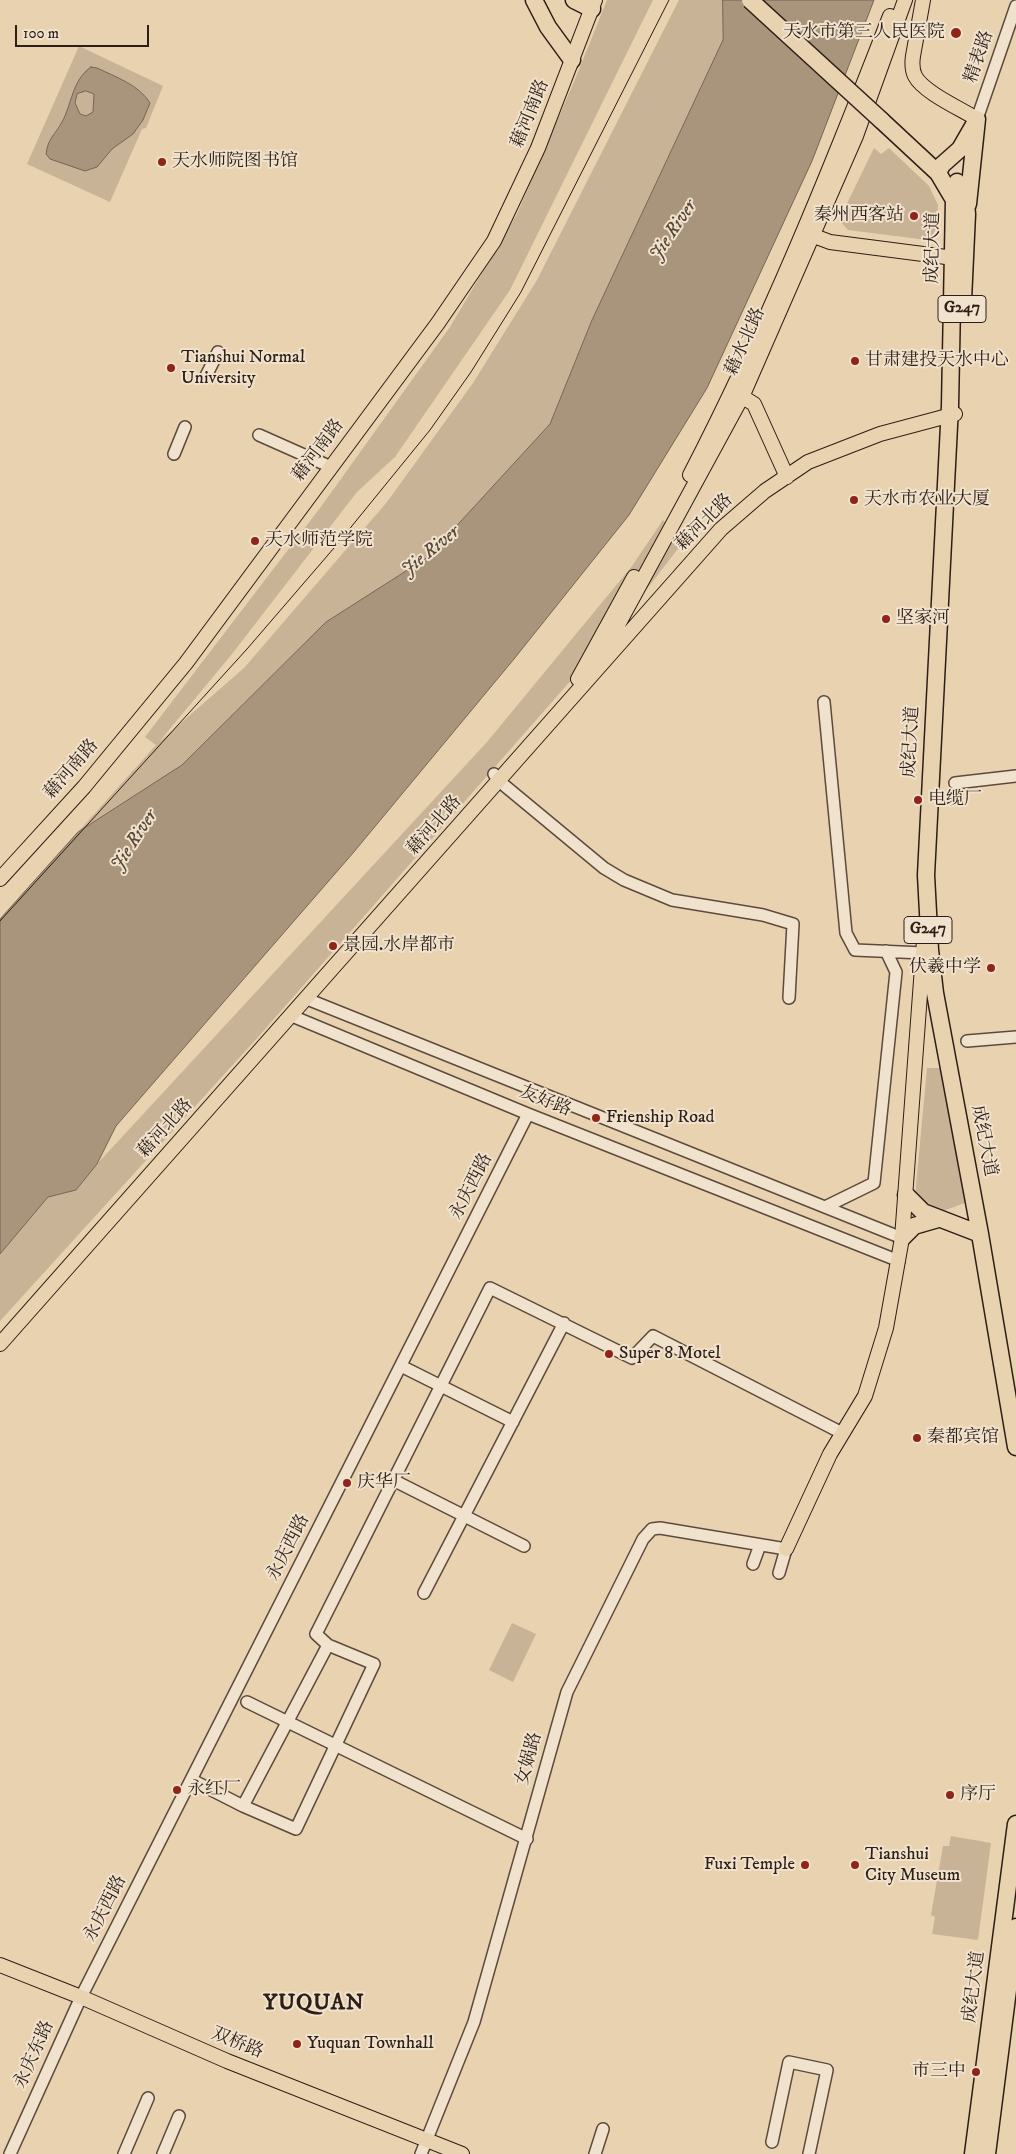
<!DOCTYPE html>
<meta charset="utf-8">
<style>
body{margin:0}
#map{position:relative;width:1016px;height:2154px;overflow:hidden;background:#e8d2b0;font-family:"IM FELL DW Pica",serif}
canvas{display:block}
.scale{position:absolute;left:15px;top:25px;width:134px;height:22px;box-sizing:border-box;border:2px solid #2d1e17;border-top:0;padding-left:6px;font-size:15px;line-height:18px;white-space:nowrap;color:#2d1e17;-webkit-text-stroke:4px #f0e2cc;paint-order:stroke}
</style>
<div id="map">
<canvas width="1016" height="2154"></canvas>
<div class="scale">100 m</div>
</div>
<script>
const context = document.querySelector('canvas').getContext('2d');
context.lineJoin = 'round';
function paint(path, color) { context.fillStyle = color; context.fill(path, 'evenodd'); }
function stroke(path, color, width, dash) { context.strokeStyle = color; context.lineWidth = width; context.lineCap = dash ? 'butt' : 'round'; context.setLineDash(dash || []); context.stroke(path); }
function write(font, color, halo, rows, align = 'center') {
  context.font = font + ' "IM FELL DW Pica","Noto Serif SC",serif'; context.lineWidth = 4; context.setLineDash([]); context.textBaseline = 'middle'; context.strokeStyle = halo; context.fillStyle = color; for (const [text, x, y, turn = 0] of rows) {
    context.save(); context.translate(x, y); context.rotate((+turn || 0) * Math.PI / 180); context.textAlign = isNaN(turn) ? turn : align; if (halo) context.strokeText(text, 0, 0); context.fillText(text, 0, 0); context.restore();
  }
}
paint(new Path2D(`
 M 607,0 L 653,0 L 510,290 L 395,457 L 357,492 L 232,654 L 159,742 L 244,668 L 387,502 L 473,383 L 537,280 L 679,0 L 723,0 L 723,40 L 592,320 L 550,424 L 428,557 L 326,622 L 182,765 L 78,832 L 156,745 L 145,737 L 320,508 L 450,327 L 517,214 L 576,77 Z
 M 79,46 L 163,86 L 146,128 L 142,129 L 110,202 L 27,164 Z
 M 874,148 L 881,154 L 889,148 L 929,186 L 938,205 L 937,227 L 932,236 L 927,240 L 848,230 L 839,220 Z
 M 663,520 L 684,541 L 615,630 L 487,776 L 259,1036 L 0,1321 L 0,1254 L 48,1197 L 76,1190 L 97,1164 L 487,742 L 632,566 Z
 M 927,1068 L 941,1068 L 965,1203 C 940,1212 935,1217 915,1197 Z
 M 512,1623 L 536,1634 L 513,1682 L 489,1670 Z
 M 951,1836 L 991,1843 L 978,1940 L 932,1934 L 935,1917 L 931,1915 L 943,1846 L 949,1846 Z`), '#c8b396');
const water = new Path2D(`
 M 723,0 L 874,0 L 812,161 L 707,388 L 629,515 L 514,659 L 353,853 L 116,1126 L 97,1164 L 76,1190 L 48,1197 L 0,1254 L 0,919 L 78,832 L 182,765 L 326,622 L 428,557 L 550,424 L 592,320 L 723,40 Z
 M 91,67 L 97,68 C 116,77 139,85 150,103 L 143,120 L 133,134 L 112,149 L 97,167 L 85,171 L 50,159 L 46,154 C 48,138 55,135 62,122 C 72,104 72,80 91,67 ZM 86,91 L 94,94 L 93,112 L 86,116 L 80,114 L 75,103 L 77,94 Z`);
paint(water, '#a8957c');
stroke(water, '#776554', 1);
const minor = new Path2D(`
 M 977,119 L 1016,6
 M 205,378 L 218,352
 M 259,435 L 331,467
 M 174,454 L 185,427
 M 824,702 L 846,933 L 855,950 L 923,953
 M 494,774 L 499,781 L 604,868 L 624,880 L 672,900 L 763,915 L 793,924 L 789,998
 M 955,783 L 1016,776
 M 307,999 L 902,1238
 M 292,1016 L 528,1114 L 899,1261
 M 967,1041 L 1016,1037
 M 825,1207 L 874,1183 L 896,972 L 886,951
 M 401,1366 L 513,1422
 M 393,1480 L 524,1546
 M 753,1564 L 760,1545
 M 424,1593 L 564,1323
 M 247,1702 L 527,1839
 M 192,1780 L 243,1806 L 296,1829 L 374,1664 L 328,1645
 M 243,1806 L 328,1645 L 316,1634 L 490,1288 L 632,1358 L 653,1336 L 842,1433
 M 772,2142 L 789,2062 L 827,2070 L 809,2154
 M 10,2154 L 81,1997 L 528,1114
 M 124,2154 L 148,2098
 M 163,2154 L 179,2116
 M 421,2154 L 474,2022 L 567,1692 L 643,1539 L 652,1529 L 660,1528 L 786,1549 L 779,1573
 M 595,2154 L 603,2129`);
const major = new Path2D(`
 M 923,0 L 913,56 C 912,63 912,70 915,76 C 923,92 961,109 977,119
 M 806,233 L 830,242 L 954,258
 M 736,393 L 754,404 L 787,477
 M 690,475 C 767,326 830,171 890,16
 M 600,658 L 742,397 L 856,136 L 905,0
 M 578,679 L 634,577
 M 0,879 L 84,787 L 186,663 L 438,323 L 494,241 L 538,148 L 595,0
 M 0,1344 L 721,529 L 765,491 L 808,462 L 880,434 L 955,414
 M 786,1549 L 830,1454 L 865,1396 L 886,1328 L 902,1238 L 924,940
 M 0,1965 L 81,1997 L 227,2061 L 462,2154`);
const highway = new Path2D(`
 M 534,0 L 548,27 L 572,60
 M 574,0 L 592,9
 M 881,120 L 938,173 L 954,200 L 950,406 L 926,875 L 930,950 L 935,993 L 980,1234 L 1016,1447
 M 938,173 L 942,165 L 960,149 L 975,123
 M 957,182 L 965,196 L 967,214 L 963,300
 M 968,204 L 977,119
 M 906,1195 L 923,1212 L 980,1234
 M 902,1238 L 914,1226 L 938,1219
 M 973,2154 L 1016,1824
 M 987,2154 L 1016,1927`);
stroke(minor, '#5c4b3d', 14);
stroke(major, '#2d1e17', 16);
stroke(highway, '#2d1e17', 19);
stroke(minor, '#f0e2cc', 11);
stroke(major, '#e8d2b0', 14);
stroke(highway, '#e8d2b0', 16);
stroke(new Path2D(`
 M 0,921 L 247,649 L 334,548 L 430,430 L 471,372 L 521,292 L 669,0`), '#2d1e17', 1);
const highwayBridge = new Path2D(`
 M 750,0 L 881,120`);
stroke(highwayBridge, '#2d1e17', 19, []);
stroke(highwayBridge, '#e8d2b0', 16);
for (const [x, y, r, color] of [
 [956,33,6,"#8f2418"],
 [162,162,5,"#8f2418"],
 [914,216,5,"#8f2418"],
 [855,361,5,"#8f2418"],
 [171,368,5,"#8f2418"],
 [854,500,5,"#8f2418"],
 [255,541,5,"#8f2418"],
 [886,619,5,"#8f2418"],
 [918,800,5,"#8f2418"],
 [333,946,5,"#8f2418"],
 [991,968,5,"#8f2418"],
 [596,1118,5,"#8f2418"],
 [609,1354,5,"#8f2418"],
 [917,1438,5,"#8f2418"],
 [347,1483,5,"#8f2418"],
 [177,1790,5,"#8f2418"],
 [950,1795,5,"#8f2418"],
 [805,1865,5,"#8f2418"],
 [855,1865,5,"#8f2418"],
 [297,2044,5,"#8f2418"],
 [976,2072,5,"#8f2418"]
]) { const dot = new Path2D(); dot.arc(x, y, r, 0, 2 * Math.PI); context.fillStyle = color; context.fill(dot); stroke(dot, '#f0e2cc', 2); }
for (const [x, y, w] of [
 [962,309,48],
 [928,930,48]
]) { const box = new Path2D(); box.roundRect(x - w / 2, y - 13.5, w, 27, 4); context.fillStyle = '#f0e2cc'; context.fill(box); stroke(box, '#2d1e17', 1); }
write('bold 16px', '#2d1e17', null, [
 ["G247",962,309],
 ["G247",928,930]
]);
write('18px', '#2d1e17', '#f0e2cc', [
 ["天水市第三人民医院",945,33,"right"],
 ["天水师院图书馆",172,162],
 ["秦州西客站",904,216,"right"],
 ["Tianshui Normal",181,358],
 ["University",181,379],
 ["甘肃建投天水中心",865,361],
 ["天水市农业大厦",864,500],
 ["天水师范学院",265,541],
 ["坚家河",896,619],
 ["电缆厂",928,800],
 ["景园.水岸都市",343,946],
 ["伏羲中学",981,968,"right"],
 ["Frienship Road",606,1118],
 ["Super 8 Motel",619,1354],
 ["秦都宾馆",927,1438],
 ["庆华厂",357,1483],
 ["永红厂",187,1790],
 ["序厅",960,1795],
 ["Tianshui",865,1855],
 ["City Museum",865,1876],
 ["Fuxi Temple",795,1865,"right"],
 ["Yuquan Townhall",307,2044],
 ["市三中",966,2072,"right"]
], 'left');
write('18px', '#2d1e17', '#f0e2cc', [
 ["精表路",980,57,-71],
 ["藉河南路",531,114,-68],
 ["成纪大道",934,248,-89],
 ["藉水北路",746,342,-66],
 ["藉河南路",319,451,-53],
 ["藉河北路",705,523,-45],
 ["成纪大道",912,742,-87],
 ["藉河南路",72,770,-49],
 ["藉河北路",435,826,-49],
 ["友好路",545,1102,22],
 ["藉河北路",166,1129,-48],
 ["成纪大道",983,1141,79],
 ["永庆西路",472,1187,-63],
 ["永庆西路",289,1548,-63],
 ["女娲路",530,1759,-75],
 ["永庆西路",106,1909,-63],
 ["成纪大道",975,1987,-83],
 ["双桥路",237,2044,22],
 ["永庆东路",35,2055,-66]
]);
write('italic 19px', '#58483a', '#f0e2cc', [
 ["Jie River",674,231,-56],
 ["Jie River",431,552,-39],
 ["Jie River",135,841,-57]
]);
context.letterSpacing = '1px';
write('bold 22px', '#2d1e17', '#f0e2cc', [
 ["YUQUAN",314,2004]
]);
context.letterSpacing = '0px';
</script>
